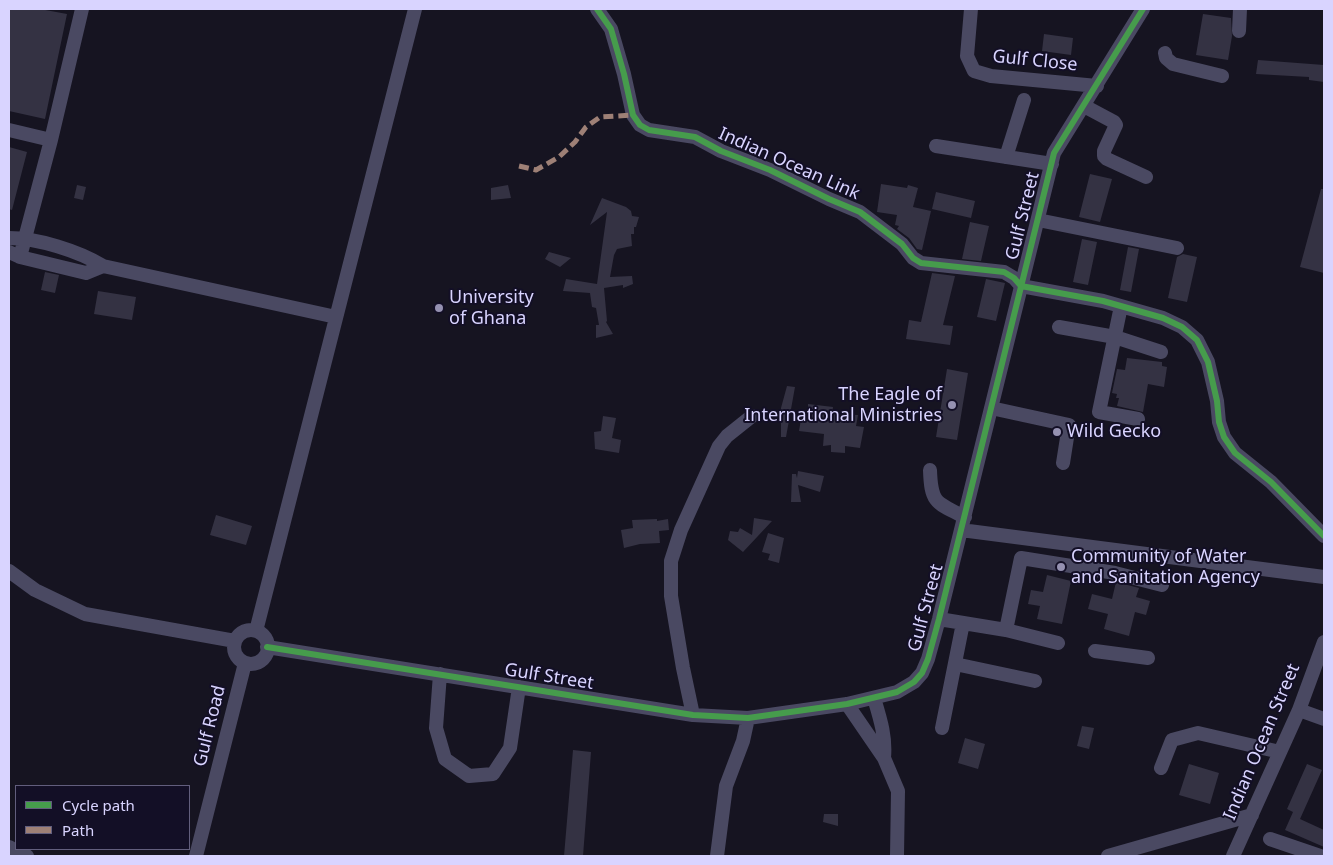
<!DOCTYPE html>
<style>
body{margin:0}
#map{position:relative;width:1333px;height:865px;overflow:hidden;background:#161421;font-family:"Noto Sans",sans-serif}
canvas{display:block}
.frame{position:absolute;inset:0;border:10px solid #d9d4ff;pointer-events:none}
.legend{position:absolute;left:15px;top:785px;width:175px;height:65px;box-sizing:border-box;background:#130f26;border:1px solid #625e7d;margin:0;padding:6px 9px;list-style:none;font-size:15px;color:#d9d4ff}
.legend li{display:flex;align-items:center;gap:10px;height:25px}
.legend b{width:25px;border:1px solid #625e7d}
</style>
<div id="map">
<canvas width="1333" height="865"></canvas>
<div class="frame"></div>
<ul class="legend">
<li><b style="height:6px;background:#469c4c"></b>Cycle path</li>
<li><b style="height:6px;background:#9e8076"></b>Path</li>
</ul>
</div>
<script>
const context = document.querySelector('canvas').getContext('2d');
context.lineJoin = 'round';
function paint(path, color) { context.fillStyle = color; context.fill(path, 'evenodd'); }
function stroke(path, color, width, dash) { context.strokeStyle = color; context.lineWidth = width; context.lineCap = dash ? 'butt' : 'round'; context.setLineDash(dash || []); context.stroke(path); }
function write(font, color, halo, rows, align = 'center') {
  context.font = font + ' "Noto Sans",sans-serif'; context.lineWidth = 4; context.setLineDash([]); context.textBaseline = 'middle'; context.strokeStyle = halo; context.fillStyle = color; for (const [text, x, y, turn = 0] of rows) {
    context.save(); context.translate(x, y); context.rotate((+turn || 0) * Math.PI / 180); context.textAlign = isNaN(turn) ? turn : align; if (halo) context.strokeText(text, 0, 0); context.fillText(text, 0, 0); context.restore();
  }
}
paint(new Path2D(`
 M 9,9 L 40,9 L 67,14 L 45,119 L 9,111 Z
 M 1203,14 L 1231,18 L 1232,36 L 1228,60 L 1196,55 Z
 M 1044,34 L 1073,38 L 1071,55 L 1042,51 Z
 M 1258,60 L 1324,65 L 1324,82 L 1309,80 L 1309,77 L 1256,74 Z
 M 9,147 L 27,152 L 12,210 L 9,209 Z
 M 1090,174 L 1112,179 L 1100,222 L 1079,217 Z
 M 881,184 L 907,188 L 908,185 L 918,188 L 913,207 L 931,211 L 922,250 L 917,249 L 909,238 L 897,229 L 899,226 L 895,225 L 897,215 L 877,212 Z
 M 77,185 L 86,187 L 83,200 L 74,198 Z
 M 508,185 L 511,198 L 491,200 L 491,188 Z
 M 1321,189 L 1324,189 L 1324,273 L 1300,267 Z
 M 936,192 L 975,201 L 971,218 L 932,209 Z
 M 602,198 L 626,207 L 631,211 L 632,216 L 639,217 L 636,227 L 634,227 L 634,234 L 631,234 L 632,246 L 617,249 L 614,255 L 610,277 L 632,276 L 633,284 L 623,288 L 623,285 L 604,288 L 607,321 L 606,322 L 613,334 L 596,338 L 596,325 L 599,325 L 596,308 L 592,307 L 590,293 L 563,291 L 566,279 L 597,284 L 607,212 L 590,225 Z
 M 970,222 L 989,226 L 981,261 L 962,259 Z
 M 1082,239 L 1097,242 L 1088,285 L 1073,282 Z
 M 1128,247 L 1139,249 L 1131,292 L 1120,290 Z
 M 549,252 L 571,258 L 560,267 L 545,259 Z
 M 1183,254 L 1197,257 L 1187,302 L 1168,298 L 1177,257 Z
 M 45,272 L 59,275 L 55,293 L 41,290 Z
 M 932,273 L 955,276 L 943,325 L 953,326 L 950,345 L 906,339 L 909,320 L 921,322 Z
 M 986,279 L 1005,283 L 996,321 L 977,317 Z
 M 98,291 L 136,297 L 132,320 L 94,314 Z
 M 1127,358 L 1162,362 L 1162,366 L 1167,367 L 1164,387 L 1148,384 L 1143,412 L 1117,406 L 1119,398 L 1116,398 L 1117,394 L 1112,393 L 1117,369 L 1125,370 Z
 M 947,369 L 968,373 L 957,440 L 936,437 Z
 M 787,386 L 795,387 L 786,437 L 781,437 L 781,408 Z
 M 808,404 L 833,407 L 832,414 L 858,415 L 856,426 L 864,427 L 860,448 L 845,446 L 845,453 L 831,452 L 831,445 L 823,446 L 824,434 L 799,431 L 801,419 L 808,421 Z
 M 603,416 L 616,418 L 612,438 L 621,440 L 619,453 L 595,449 L 594,432 L 601,431 Z
 M 798,471 L 824,476 L 820,492 L 798,485 L 801,502 L 791,502 L 792,474 L 796,474 L 797,478 Z
 M 216,515 L 252,526 L 246,545 L 210,535 Z
 M 754,518 L 772,521 L 743,552 L 728,540 L 730,531 L 738,532 L 740,528 L 752,535 Z
 M 657,519 L 657,521 L 668,519 L 669,530 L 659,531 L 660,543 L 640,544 L 624,548 L 621,530 L 633,528 L 632,520 Z
 M 768,533 L 784,538 L 779,563 L 768,560 L 770,554 L 762,552 Z
 M 1047,575 L 1071,581 L 1062,624 L 1037,619 L 1040,606 L 1028,604 L 1031,590 L 1043,592 Z
 M 1116,582 L 1139,588 L 1136,597 L 1150,601 L 1146,615 L 1135,612 L 1129,636 L 1104,629 L 1108,614 L 1088,609 L 1092,594 L 1112,599 Z
 M 1082,726 L 1094,728 L 1089,749 L 1077,746 Z
 M 965,738 L 985,744 L 978,769 L 958,763 Z
 M 573,750 L 591,752 L 583,856 L 564,856 Z
 M 1189,764 L 1219,773 L 1210,804 L 1179,795 Z
 M 1307,764 L 1322,770 L 1300,819 L 1324,830 L 1324,847 L 1285,830 L 1293,812 L 1287,809 Z
 M 824,814 L 838,814 L 838,826 L 823,822 Z`), '#343243');
stroke(new Path2D(`
 M 597,9 L 611,29 L 624,74 L 633,115 L 640,125 L 649,130 L 695,137 L 721,151 L 770,170 L 829,199 L 860,212 L 902,244 L 913,258 L 921,263 L 1004,272 L 1014,278 L 1021,286 L 1103,301 L 1163,318 L 1182,327 L 1197,340 L 1208,362 L 1217,401 L 1219,422 L 1224,437 L 1235,453 L 1271,482 L 1324,536
 M 971,9 L 967,56 L 974,71 L 991,76 L 1097,86
 M 1239,31 L 1240,9
 M 1165,53 L 1166,58 L 1173,64 L 1222,76
 M 1084,106 L 1114,122 L 1116,125 L 1104,151 L 1104,156 L 1107,159 L 1146,177
 M 9,130 L 51,140
 M 936,146 L 1052,164
 M 1006,157 L 1024,100
 M 1038,220 L 1177,248
 M 9,238 C 37,238 79,251 103,266 L 336,317
 M 9,252 L 20,257 L 86,273 L 103,266
 M 20,257 L 51,140 L 82,9
 M 1121,306 L 1099,412 L 1138,419
 M 1059,327 L 1115,337 L 1161,352
 M 991,408 L 1069,425 L 1063,463
 M 930,470 C 931,503 936,503 965,517
 M 961,530 L 1324,577
 M 9,571 L 35,590 L 85,614 L 235,641
 M 939,619 L 1006,630 L 1021,558 L 1115,573 L 1162,585
 M 1006,630 L 1058,643
 M234 647a17 17 0 1 1 34 0a17 17 0 1 1-34 0Z
 M 256,631 L 415,9
 M 267,647 L 693,715 L 748,718 L 847,704 L 897,692 L 914,682 L 922,673 L 928,659 L 939,619 L 1054,153 L 1143,9
 M 1095,651 L 1148,658
 M 955,664 L 1035,681
 M 440,674 L 436,728 L 445,759 L 469,776 L 493,774 L 510,748 L 519,687
 M 874,698 C 880,718 886,736 884,758
 M 847,704 L 884,758 L 898,791 L 897,856
 M 1299,710 L 1324,719
 M 693,715 L 683,668 L 671,596 L 671,561 L 681,530 L 719,446 L 727,436 L 752,416
 M 942,728 L 963,623
 M 1161,768 L 1172,740 L 1198,733 L 1280,752
 M 1270,839 L 1320,856
 M 9,847 L 27,856
 M 196,856 L 245,663
 M 717,856 L 726,786 L 743,741 L 748,718
 M 1108,856 L 1252,815
 M 1233,856 L 1299,710 L 1324,642`), '#4a4962', 14);
stroke(new Path2D(`
 M 519,166 L 536,170 L 559,157 L 575,142 L 586,127 L 600,117 L 633,115`), '#9e8076', 5, [10, 5]);
stroke(new Path2D(`
 M 597,9 L 611,29 L 624,74 L 633,115 L 640,125 L 649,130 L 695,137 L 721,151 L 770,170 L 829,199 L 860,212 L 902,244 L 913,258 L 921,263 L 1004,272 L 1014,278 L 1021,286 L 1103,301 L 1163,318 L 1182,327 L 1197,340 L 1208,362 L 1217,401 L 1219,422 L 1224,437 L 1235,453 L 1271,482 L 1324,536
 M 267,647 L 693,715 L 748,718 L 847,704 L 897,692 L 914,682 L 922,673 L 928,659 L 939,619 L 1054,153 L 1143,9`), '#469c4c', 6);
for (const [x, y, r, color] of [
 [439,308,5,"#9591b1"],
 [952,405,5,"#9591b1"],
 [1057,432,5,"#9591b1"],
 [1061,567,5,"#9591b1"]
]) { const dot = new Path2D(); dot.arc(x, y, r, 0, 2 * Math.PI); context.fillStyle = color; context.fill(dot); stroke(dot, '#130f26', 2); }
write('18px', '#d9d4ff', '#130f26', [
 ["Gulf Close",1035,61,6],
 ["Indian Ocean Link",789,164,24],
 ["Gulf Street",1023,216,-76],
 ["Gulf Street",926,608,-75],
 ["Gulf Street",549,677,9],
 ["Gulf Road",210,726,-76],
 ["Indian Ocean Street",1262,742,-67]
]);
write('18px', '#d9d4ff', '#130f26', [
 ["University",449,298],
 ["of Ghana",449,319],
 ["The Eagle of",942,395,"right"],
 ["International Ministries",942,416,"right"],
 ["Wild Gecko",1067,432],
 ["Community of Water",1071,557],
 ["and Sanitation Agency",1071,578]
], 'left');
</script>
